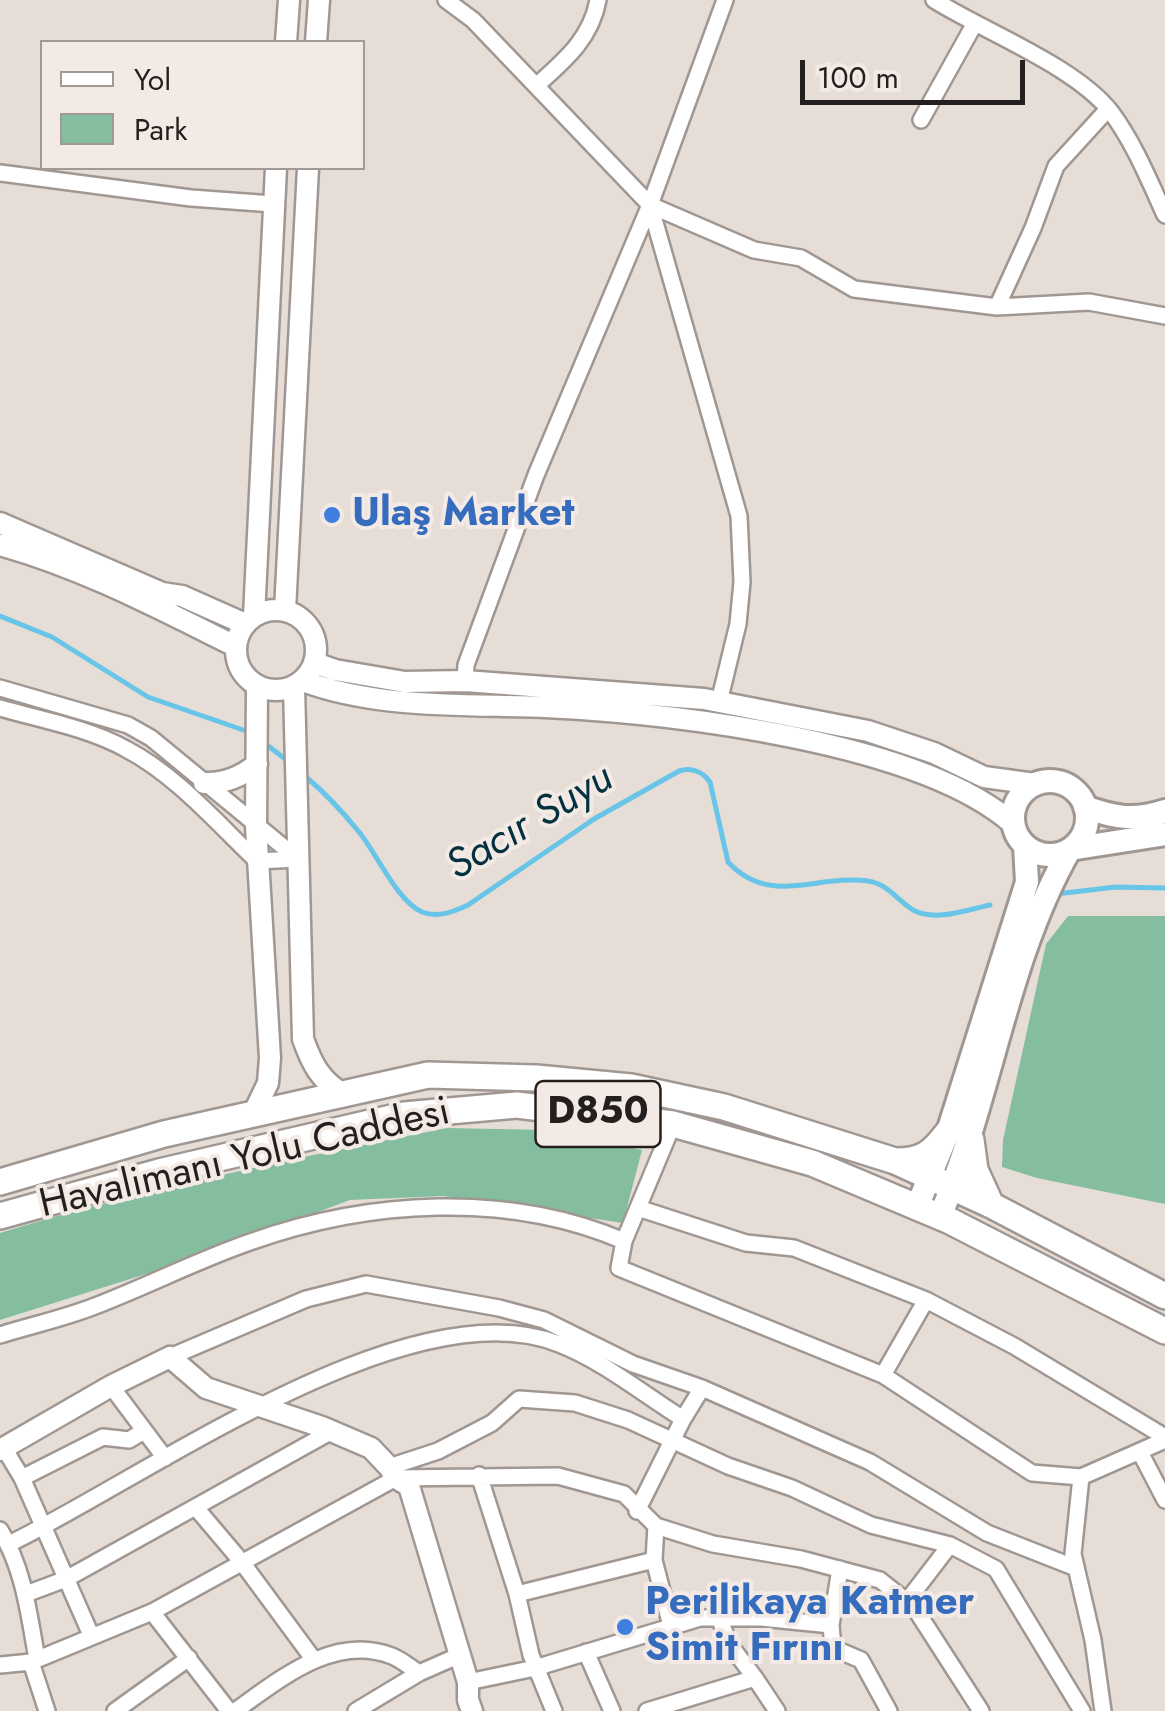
<!DOCTYPE html>
<meta charset="utf-8">
<style>
body{margin:0}
#map{position:relative;width:1165px;height:1711px;overflow:hidden;background:#e6ddd7;font-family:Jost,sans-serif}
canvas{display:block}
.legend{position:absolute;left:40px;top:40px;width:325px;height:130px;box-sizing:border-box;background:#f4eae5;border:2px solid #a09995;margin:0;padding:12px 18px;list-style:none;font-size:30px;color:#231f1e}
.legend li{display:flex;align-items:center;gap:20px;height:50px}
.legend b{width:50px;border:2px solid #a09995}
.scale{position:absolute;left:800px;top:60px;width:225px;height:45px;box-sizing:border-box;border:5px solid #231f1e;border-top:0;padding-left:12px;font-size:30px;line-height:35px;white-space:nowrap;color:#231f1e;-webkit-text-stroke:8px #f4eae5;paint-order:stroke}
</style>
<div id="map">
<canvas width="1165" height="1711"></canvas>
<ul class="legend">
<li><b style="height:12px;background:#fff"></b>Yol</li>
<li><b style="height:28px;background:#84be9f"></b>Park</li>
</ul>
<div class="scale">100 m</div>
</div>
<script>
const context = document.querySelector('canvas').getContext('2d');
context.lineJoin = 'round';
function paint(path, color) { context.fillStyle = color; context.fill(path, 'evenodd'); }
function stroke(path, color, width, dash) { context.strokeStyle = color; context.lineWidth = width; context.lineCap = dash ? 'butt' : 'round'; context.setLineDash(dash || []); context.stroke(path); }
function write(font, color, halo, rows, align = 'center') {
  context.font = font + ' Jost,sans-serif'; context.lineWidth = 8; context.setLineDash([]); context.textBaseline = 'middle'; context.strokeStyle = halo; context.fillStyle = color; for (const [text, x, y, turn = 0] of rows) {
    context.save(); context.translate(x, y); context.rotate((+turn || 0) * Math.PI / 180); context.textAlign = isNaN(turn) ? turn : align; if (halo) context.strokeText(text, 0, 0); context.fillText(text, 0, 0); context.restore();
  }
}
paint(new Path2D(`
 M 1068,916 L 1165,916 L 1165,1204 L 1037,1178 L 1002,1167 L 1003,1140 L 1046,944 Z
 M 447,1128 L 549,1130 L 642,1150 L 623,1223 L 443,1196 L 350,1200 L 184,1262 L 0,1320 L 0,1233 C 146,1188 297,1158 447,1128 Z`), '#84be9f');
stroke(new Path2D(`
 M 0,616 L 52,637 L 148,697 L 249,732
 M 262,741 L 289,762
 M 305,776 C 325,793 343,812 359,832 C 377,854 397,901 422,912 C 438,918 453,912 468,905 L 594,819 L 679,771 C 692,767 703,772 710,782 L 728,862 C 770,907 816,874 868,881 C 888,884 897,900 913,910 C 936,922 966,910 990,905
 M 1056,894 L 1116,887 L 1165,888`), '#68c5e7', 5);
const minor = new Path2D(`
 M 446,0 L 473,20 L 650,205 L 739,516 L 742,582 L 738,624 L 719,702
 M 934,0 C 985,32 1075,66 1111,112 C 1134,143 1149,180 1165,215
 M 536,86 C 564,61 591,39 598,0
 M 921,120 L 975,23
 M 0,173 L 191,198 L 273,204
 M 650,205 L 754,250 L 801,258 L 854,289 L 997,307 L 1089,302 L 1165,316
 M 997,307 L 1033,228 L 1056,166 L 1108,109
 M 465,681 L 466,665 L 536,475 L 650,205 L 725,0
 M 0,688 L 128,725 L 151,738 L 298,859
 M 0,708 C 42,720 88,728 126,749 C 176,775 217,823 257,861 L 298,859
 M 638,1208 L 746,1243 L 794,1248 L 926,1300 L 1014,1346 L 1165,1437
 M 624,1241 L 619,1268 L 883,1375 L 1032,1473 L 1081,1477 L 1073,1554 L 1093,1640 L 1103,1711
 M 0,1335 C 32,1325 65,1318 95,1306 C 147,1286 198,1260 250,1242 C 368,1200 508,1191 624,1241 L 673,1124
 M 170,1357 L 306,1299 L 366,1284 L 499,1308 L 544,1320 L 633,1364 L 702,1388 L 870,1462 L 987,1533 L 1076,1568
 M 883,1375 L 926,1300
 M 111,1386 L 165,1458
 M 4,1448 L 22,1478 L 91,1635
 M 1140,1452 L 1165,1500
 M 389,1467 L 438,1451 L 492,1423 L 519,1399 L 575,1403 L 628,1420 L 728,1466 L 792,1488 L 871,1525 L 950,1545 L 996,1569 L 1082,1711
 M 479,1475 L 517,1594 L 531,1655 L 554,1711
 M 1081,1477 L 1165,1440
 M 22,1478 L 103,1437 L 129,1440 L 144,1431
 M 197,1509 L 241,1561 L 314,1660
 M 637,1511 L 683,1419 L 702,1388
 M 656,1526 L 654,1560 L 671,1626
 M 0,1530 C 24,1569 29,1615 37,1659
 M 9,1544 C 142,1480 410,1284 559,1344 C 603,1361 643,1394 683,1419
 M 26,1594 L 66,1579 L 332,1431
 M 517,1594 L 654,1560
 M 907,1601 L 950,1545
 M 152,1612 L 229,1711
 M 719,1618 L 730,1645 L 755,1678
 M 831,1625 L 833,1648 L 861,1660 L 889,1711
 M 586,1652 L 612,1711
 M 31,1662 L 47,1711
 M 0,1665 L 31,1662 L 152,1612 L 396,1478 L 558,1476 L 624,1494 L 656,1526 L 713,1544 L 801,1559 L 880,1580 L 914,1607 L 981,1711
 M 468,1682 L 535,1668 L 700,1618 L 761,1618 L 831,1625 L 840,1569
 M 115,1711 L 189,1658
 M 235,1711 C 279,1680 334,1633 392,1656 C 402,1660 411,1668 419,1673 L 460,1655
 M 356,1711 L 419,1673
 M 647,1711 L 755,1678 L 777,1711`);
const tertiary = new Path2D(`
 M 286,42 L 289,0
 M 316,42 L 319,0
 M 0,523 L 162,593 L 182,596 L 245,624
 M 0,545 C 83,568 158,608 235,646
 M236 650a40 40 0 1 1 80 0a40 40 0 1 1-80 0Z
 M 285,610 L 308,168
 M 254,616 L 276,168
 M 315,663 L 335,670 L 405,682 L 465,681 L 704,699 L 868,731 L 934,753 L 984,777 L 1035,784
 M 303,681 C 379,709 465,704 545,707 C 670,713 919,741 1013,824
 M 294,687 L 303,1039 C 312,1064 320,1080 343,1094
 M 204,783 C 224,784 241,777 257,764
 M 253,1114 L 268,1083 L 270,1058 L 256,826 L 257,686
 M 0,1450 L 111,1386 L 170,1357 L 206,1388 L 322,1427 L 371,1448 L 389,1467 L 396,1478 L 409,1486 L 468,1682 L 468,1700 L 472,1711`);
const secondary = new Path2D(`
 M1013 818a37 37 0 1 1 74 0a37 37 0 1 1-74 0Z
 M 1085,807 C 1115,818 1134,821 1165,811
 M 917,1207 L 948,1132 L 1027,882 L 1025,846
 M 940,1216 C 992,1097 1005,962 1070,849 L 1165,834`);
const trunk = new Path2D(`
 M 971,1140 L 975,1170 L 991,1205
 M 895,1161 C 923,1161 932,1153 948,1132
 M 0,1182 L 164,1134 L 428,1075 L 536,1078 L 631,1087 L 724,1107 L 895,1161 L 991,1205 L 1165,1296
 M 0,1216 L 159,1172 L 404,1115 L 517,1105 L 673,1124 L 812,1163 L 950,1221 L 1165,1331`);
stroke(minor, '#a09792', 20);
stroke(tertiary, '#a09792', 25);
stroke(secondary, '#a09792', 28);
stroke(trunk, '#a09792', 30);
stroke(minor, '#fff', 15);
stroke(tertiary, '#fff', 20);
stroke(secondary, '#fff', 22);
stroke(trunk, '#fff', 25);
for (const [x, y, r, color] of [
 [332,515,10,"#3f7fe0"],
 [625,1627,10,"#3f7fe0"]
]) { const dot = new Path2D(); dot.arc(x, y, r, 0, 2 * Math.PI); context.fillStyle = color; context.fill(dot); stroke(dot, '#f4eae5', 4); }
for (const [x, y, w] of [
 [598,1114,125]
]) { const box = new Path2D(); box.roundRect(x - w / 2, y - 33, w, 66, 8); context.fillStyle = '#f4eae5'; context.fill(box); stroke(box, '#231f1e', 2.5); }
write('bold 38px', '#231f1e', null, [
 ["D850",598,1114]
]);
write('bold 40px', '#366cbe', '#f4eae5', [
 ["Ulaş Market",352,515],
 ["Perilikaya Katmer",645,1604],
 ["Simit Fırını",645,1650]
], 'left');
write('40px', '#231f1e', '#f4eae5', [
 ["Havalimanı Yolu Caddesi",245,1160,-13]
]);
write('italic 42px', '#043140', '#f4eae5', [
 ["Sacır Suyu",531,824,-31]
]);
</script>
